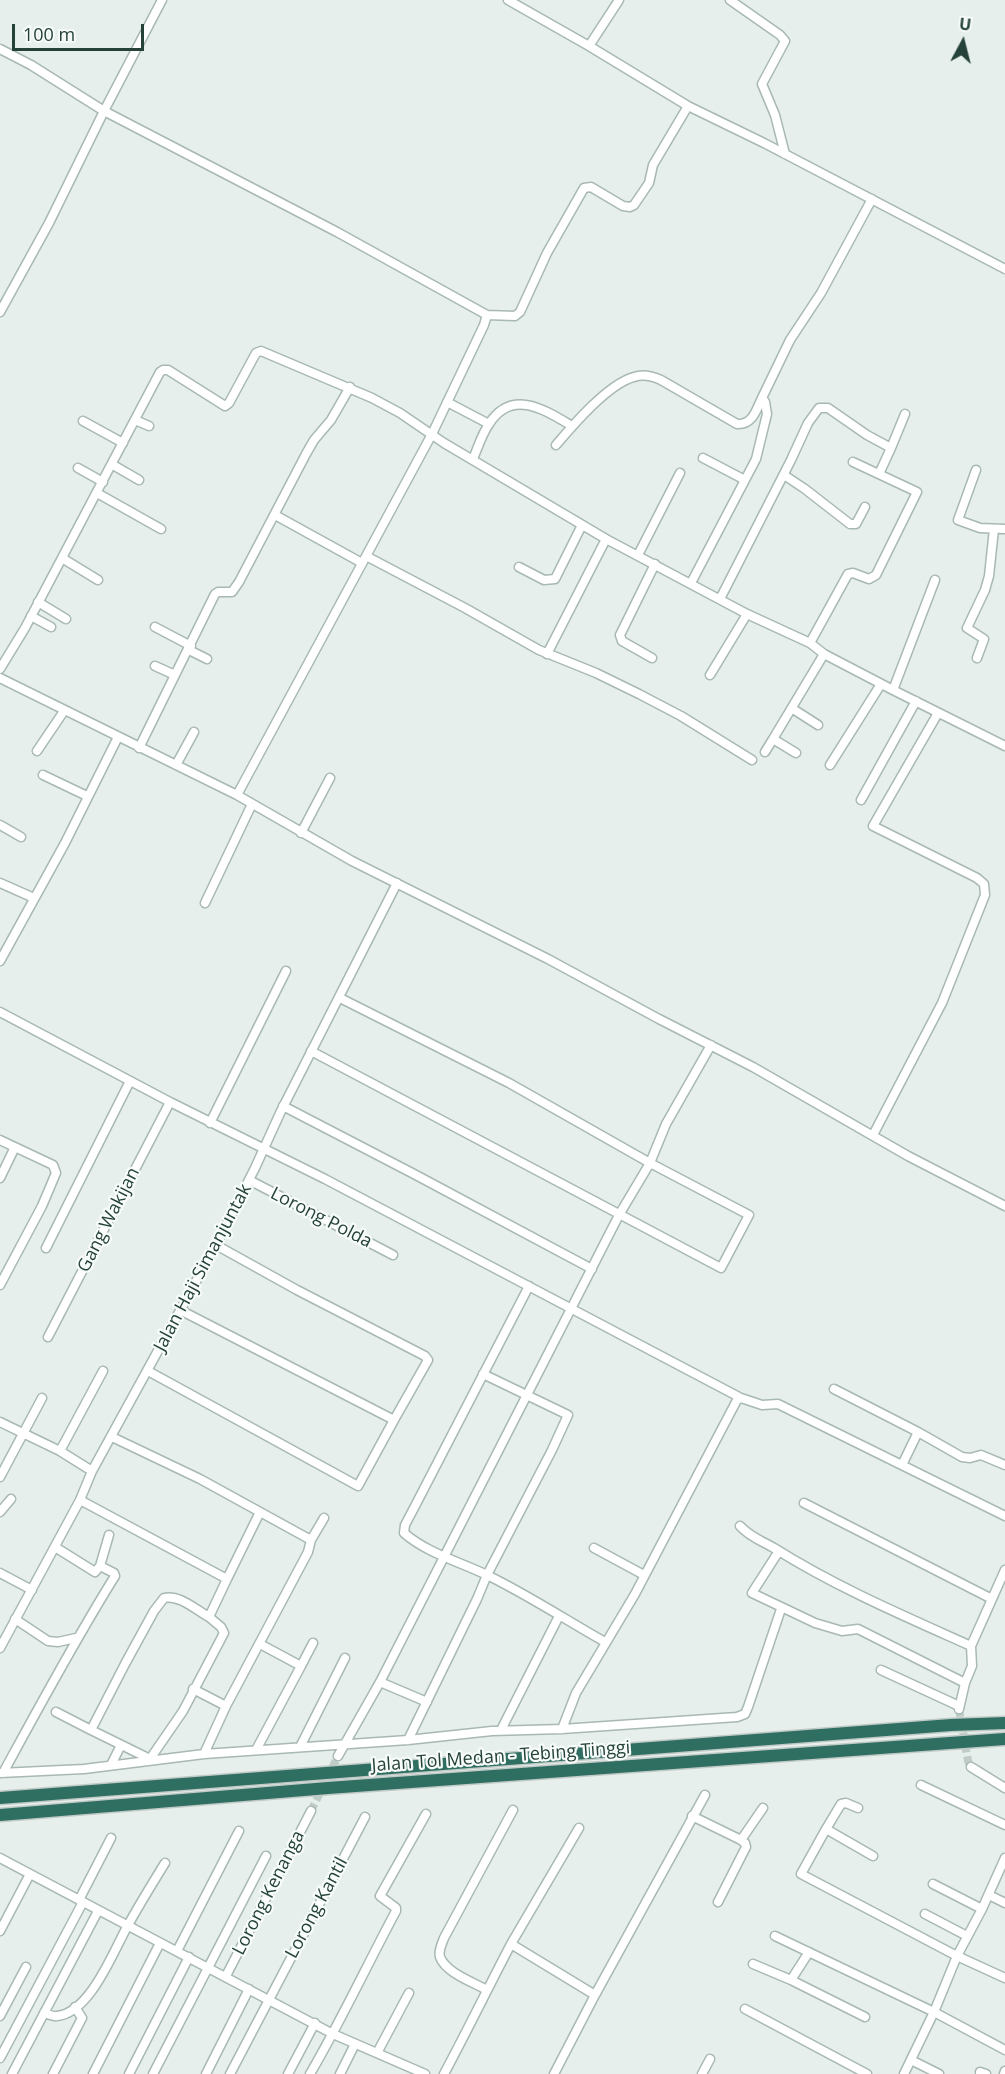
<!DOCTYPE html>
<style>
body{margin:0}
#map{position:relative;width:1005px;height:2074px;overflow:hidden;background:#e6efeb;font-family:"Open Sans",sans-serif}
canvas{display:block}
.north{position:absolute;left:933px;top:12px;width:60px;height:60px;-webkit-text-stroke:4px #f7fbf9;paint-order:stroke;rotate:7deg;font-size:16px;font-weight:700;line-height:24px;text-align:center;color:#24423a}
.north::after{content:'';display:block;margin:auto;width:21px;height:27px;background:#24423a;clip-path:polygon(50% 0,100% 100%,50% 72%,0 100%)}
.scale{position:absolute;left:12px;top:24px;width:132px;height:27px;box-sizing:border-box;border:3px solid #24423a;border-top:0;padding-left:8px;font-size:18px;line-height:21px;white-space:nowrap;color:#24423a;-webkit-text-stroke:4px #f7fbf9;paint-order:stroke}
</style>
<div id="map">
<canvas width="1005" height="2074"></canvas>
<div class="north">U</div>
<div class="scale">100 m</div>
</div>
<script>
const context = document.querySelector('canvas').getContext('2d');
context.lineJoin = 'round';
function stroke(path, color, width, dash) { context.strokeStyle = color; context.lineWidth = width; context.lineCap = dash ? 'butt' : 'round'; context.setLineDash(dash || []); context.stroke(path); }
function write(font, color, halo, rows, align = 'center') {
  context.font = font + ' "Open Sans",sans-serif'; context.lineWidth = 4.5; context.setLineDash([]); context.textBaseline = 'middle'; context.strokeStyle = halo; context.fillStyle = color; for (const [text, x, y, turn = 0] of rows) {
    context.save(); context.translate(x, y); context.rotate((+turn || 0) * Math.PI / 180); context.textAlign = isNaN(turn) ? turn : align; if (halo) context.strokeText(text, 0, 0); context.fillText(text, 0, 0); context.restore();
  }
}
stroke(new Path2D(`
 M 959,1709 L 968,1761 L 971,1767
 M 311,1811 L 338,1756`), '#bfccc8', 8, [8, 4]);
const minor = new Path2D(`
 M 508,0 L 589,46 L 688,106 L 764,143 L 1005,269
 M 730,0 L 780,35 L 785,41 L 762,84 L 775,115 L 785,154
 M 589,46 L 619,0
 M 0,49 L 31,65 L 104,111 L 162,0
 M 0,312 L 49,223 L 104,111 L 337,232 L 487,315
 M 447,402 L 489,424
 M 135,420 L 149,426
 M 83,421 L 123,443
 M 556,445 C 573,425 608,384 634,377 C 643,374 652,376 661,380 L 737,424 C 753,425 756,410 762,398
 M 703,458 L 745,480
 M 473,459 C 478,447 482,434 489,424 C 512,388 545,410 572,426
 M 113,465 L 139,480
 M 78,468 L 103,482
 M 976,470 L 958,520 L 980,528 L 1005,529
 M 879,474 L 891,448
 M 784,475 L 805,489 L 850,524 L 856,524 L 865,507
 M 97,493 L 161,529
 M 275,515 L 362,563
 M 638,555 L 680,473
 M 366,556 L 465,608 L 539,650 L 596,673 L 639,694 L 681,716 L 752,760
 M 62,558 L 98,580
 M 519,567 L 544,580 L 555,579 L 582,525
 M 691,583 L 756,459 L 767,414 L 765,402 L 762,398 L 790,340 L 821,293 L 872,199
 M 720,599 L 791,460 L 808,423 L 819,408 L 828,408 L 867,435 L 891,448 L 905,414
 M 38,602 L 66,619
 M 31,616 L 51,627
 M 155,627 L 191,646
 M 810,643 L 848,574 L 853,573 L 869,579 L 876,575 L 917,492 L 853,462
 M 189,650 L 207,659
 M 547,654 L 606,539
 M 652,658 L 622,641 L 620,635 L 655,564
 M 977,658 L 984,639 L 967,628 L 985,590 L 989,576 L 994,529
 M 155,666 L 175,675
 M 0,669 L 25,628 L 160,372 L 163,370 L 168,370 L 225,406 L 229,403 L 256,353 L 261,351 L 372,398 L 400,413 L 444,443 L 606,539 L 747,614 L 810,643 L 824,654 L 893,690 L 1005,746
 M 710,675 L 747,614
 M 0,678 L 237,795 L 352,861 L 548,959 L 659,1019 L 753,1067 L 908,1156 L 1005,1206
 M 893,690 L 935,580
 M 793,709 L 818,725
 M 139,748 L 215,594 L 218,592 L 232,592 L 239,582 L 306,454 L 314,440 L 331,420 L 350,387
 M 37,751 L 64,711
 M 765,752 L 773,739
 M 796,753 L 773,739 L 824,654
 M 176,765 L 194,732
 M 830,765 L 881,684
 M 43,775 L 87,796
 M 237,795 L 432,434 L 484,325 L 487,315 L 515,316 L 520,312 L 547,253 L 584,188 L 591,187 L 623,206 L 630,207 L 634,205 L 649,183 L 653,165 L 688,106
 M 861,800 L 916,701
 M 0,825 L 21,837
 M 301,833 L 330,778
 M 0,883 L 34,898
 M 205,903 L 252,804
 M 0,961 L 65,843 L 118,737
 M 0,1012 L 170,1102 L 325,1179 L 741,1398
 M 311,1051 L 721,1268 L 749,1215 L 650,1163 L 509,1083 L 340,998
 M 283,1106 L 414,1174 L 592,1269
 M 210,1123 L 286,971
 M 873,1135 L 942,1003 L 985,895 L 984,884 L 977,878 L 873,826 L 938,713
 M 0,1140 L 53,1165 L 56,1173 L 42,1206 L 0,1285
 M 0,1178 L 15,1147
 M 249,1180 L 393,1255
 M 46,1248 L 130,1081
 M 529,1286 L 414,1508 L 405,1525 L 404,1533 C 427,1553 460,1562 487,1575 C 528,1595 566,1620 605,1642
 M 180,1310 L 394,1420 L 428,1360 L 425,1356 L 297,1290 L 216,1245
 M 48,1337 L 170,1102
 M 148,1371 L 358,1486 L 394,1420
 M 834,1389 L 918,1432 L 902,1465
 M 0,1422 L 60,1451 L 92,1471
 M 918,1432 L 962,1457 L 970,1458 L 981,1455 L 1005,1465
 M 112,1437 L 200,1479 L 311,1540
 M 60,1451 L 103,1371
 M 0,1477 L 42,1398
 M 80,1500 L 227,1579 L 209,1617 L 221,1627 L 224,1633 L 183,1711 L 150,1759
 M 804,1503 L 992,1599
 M 0,1512 L 11,1499
 M 740,1526 C 750,1537 762,1541 774,1548 C 836,1587 904,1616 971,1646
 M 55,1547 L 95,1572 L 100,1566 L 109,1535
 M 594,1548 L 644,1575
 M 779,1551 L 752,1593 L 815,1623 L 842,1631 L 858,1629 L 965,1683
 M 0,1573 L 32,1590
 M 227,1579 L 260,1512
 M 15,1619 L 48,1641 L 58,1642 L 76,1638
 M 260,1644 L 301,1666 L 313,1643
 M 0,1648 L 80,1500 L 92,1471 L 216,1245 L 255,1168 L 281,1111 L 397,883
 M 881,1670 L 959,1706
 M 380,1682 L 427,1702
 M 193,1689 L 226,1706
 M 959,1709 L 965,1683 L 972,1666 L 971,1646 L 1005,1570
 M 56,1712 L 91,1730 L 125,1664 L 154,1611 L 164,1598 C 179,1594 196,1610 209,1617
 M 562,1729 L 576,1693 L 635,1594 L 737,1400 L 741,1398 L 762,1405 L 778,1404 L 1005,1516
 M 91,1730 L 150,1759
 M 501,1730 L 559,1616
 M 408,1740 L 477,1599 L 487,1575 L 552,1450 L 568,1415 L 483,1374
 M 300,1747 L 345,1658
 M 256,1750 L 301,1666
 M 204,1754 L 226,1706 L 308,1552 L 311,1540 L 324,1518
 M 338,1756 L 380,1682 L 619,1215 L 650,1163 L 666,1124 L 711,1045
 M 111,1765 L 121,1745
 M 971,1767 L 1005,1788
 M 0,1773 L 84,1769 L 204,1754 L 408,1740 L 492,1731 L 562,1729 L 737,1717 L 745,1714 L 748,1707 L 781,1609
 M 3,1773 C 39,1707 75,1640 115,1576 L 114,1573 L 100,1566
 M 921,1785 L 1005,1825
 M 692,1816 L 741,1840 L 763,1808
 M 826,1829 L 841,1804 L 846,1803 L 858,1808
 M 873,1856 L 826,1829 L 801,1874 L 957,1956 L 1005,1978
 M 0,1858 L 333,2034 L 425,2074
 M 933,1884 L 982,1909
 M 989,1895 L 1005,1903
 M 79,1900 L 111,1838
 M 718,1902 L 746,1847 L 745,1843 L 741,1840
 M 925,1914 L 967,1936
 M 0,1931 L 30,1874
 M 775,1936 L 934,2012 L 1005,2050
 M 511,1944 L 579,1828
 M 177,1951 L 239,1831
 M 753,1964 L 791,1980 L 809,1952
 M 226,1976 L 311,1811
 M 791,1980 L 865,2017
 M 487,1990 C 473,1982 446,1973 440,1957 C 438,1951 442,1944 444,1938 L 513,1810
 M 745,2009 L 867,2074
 M 44,2013 C 48,2014 53,2017 57,2016 C 90,2013 113,1952 127,1927 C 139,1905 152,1884 165,1863
 M 0,2016 L 26,1967
 M 377,2053 L 409,1993
 M 0,2058 L 83,1902
 M 911,2060 L 939,2074
 M 980,2072 L 986,2074
 M 12,2074 L 98,1911
 M 53,2074 L 82,2018 L 75,2007
 M 93,2074 L 160,1943
 M 129,2074 L 189,1957
 M 153,2074 L 266,1856
 M 206,2074 L 249,1989
 M 230,2074 L 365,1817
 M 288,2074 L 315,2023
 M 310,2074 C 341,2021 367,1965 396,1911 L 396,1908 L 380,1896 L 426,1814
 M 340,2074 L 355,2044
 M 444,2074 C 467,2031 488,1988 511,1944 L 595,1995
 M 554,2074 L 595,1995 L 705,1795
 M 702,2074 L 710,2059
 M 904,2074 L 934,2012 L 957,1956 L 982,1909 L 1005,1858
 M 1004,2074 L 1005,2071`);
const highway = new Path2D(`
 M 0,1798 L 951,1725 L 1005,1723
 M 0,1815 L 328,1788 L 1005,1739`);
stroke(minor, '#a8b8b2', 11);
stroke(highway, '#c2cac8', 15);
stroke(minor, '#fff', 8);
stroke(highway, '#2f6f62', 12);
write('18px', '#24423a', '#f7fbf9', [
 ["Lorong Polda",321,1218,27],
 ["Gang Wakijan",109,1220,-63],
 ["Jalan Haji Simanjuntak",203,1268,-62],
 ["Jalan Tol Medan - Tebing Tinggi",501,1757,-4],
 ["Lorong Kenanga",269,1893,-63],
 ["Lorong Kantil",317,1908,-62]
]);
</script>
